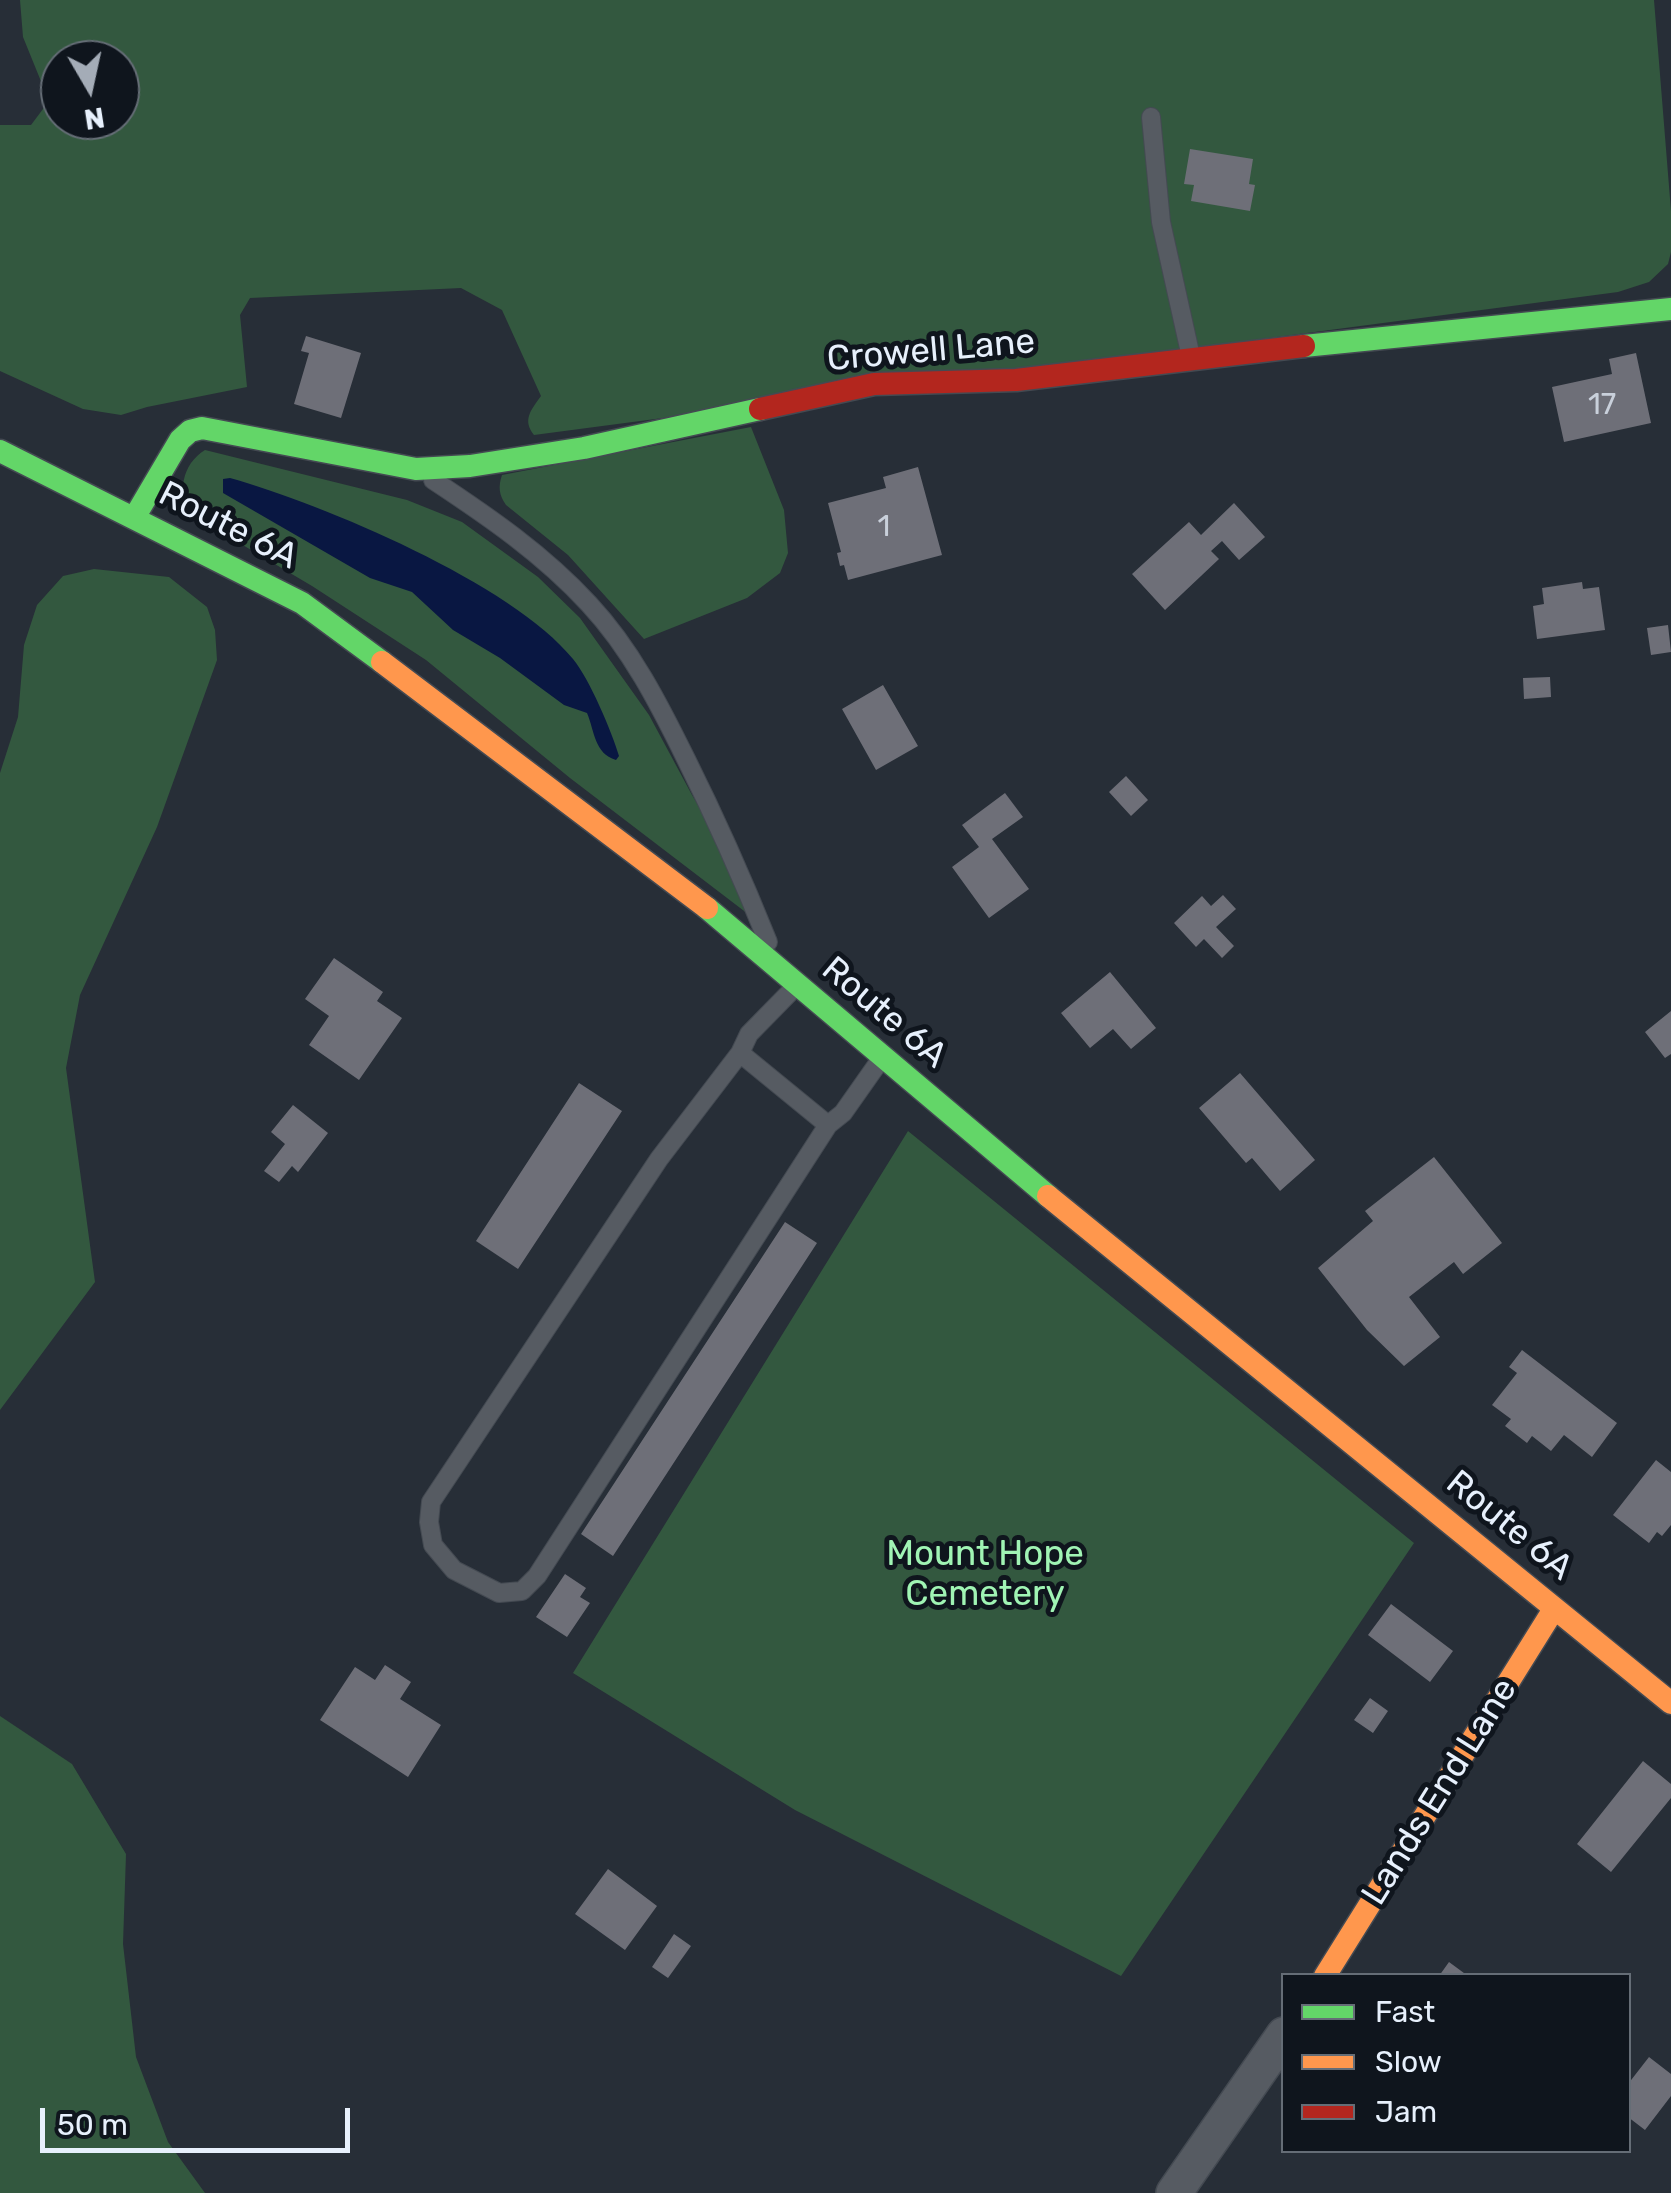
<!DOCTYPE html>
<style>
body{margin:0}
#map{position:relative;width:1671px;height:2193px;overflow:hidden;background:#272e37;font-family:Rubik,sans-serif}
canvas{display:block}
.legend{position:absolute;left:1281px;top:1973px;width:350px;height:180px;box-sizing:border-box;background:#0f151d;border:2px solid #656d76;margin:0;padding:12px 18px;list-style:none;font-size:30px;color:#e7f0fc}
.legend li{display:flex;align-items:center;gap:20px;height:50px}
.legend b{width:50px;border:2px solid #656d76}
.north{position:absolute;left:40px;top:40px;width:100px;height:100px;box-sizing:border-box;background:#0f151d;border:2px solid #656d76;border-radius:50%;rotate:171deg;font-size:28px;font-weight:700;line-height:40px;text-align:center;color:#e7f0fc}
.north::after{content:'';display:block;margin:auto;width:35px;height:45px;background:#a4acb7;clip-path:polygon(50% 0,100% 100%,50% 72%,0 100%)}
.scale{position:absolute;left:40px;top:2108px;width:310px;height:45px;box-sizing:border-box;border:5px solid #e7f0fc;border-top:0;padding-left:12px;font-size:30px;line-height:35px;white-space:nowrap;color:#e7f0fc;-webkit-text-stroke:8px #0f151d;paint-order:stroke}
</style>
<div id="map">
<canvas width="1671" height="2193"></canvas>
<ul class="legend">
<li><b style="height:12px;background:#63d668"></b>Fast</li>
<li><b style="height:12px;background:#ff974d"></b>Slow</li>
<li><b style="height:12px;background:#b3261e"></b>Jam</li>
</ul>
<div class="north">N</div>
<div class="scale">50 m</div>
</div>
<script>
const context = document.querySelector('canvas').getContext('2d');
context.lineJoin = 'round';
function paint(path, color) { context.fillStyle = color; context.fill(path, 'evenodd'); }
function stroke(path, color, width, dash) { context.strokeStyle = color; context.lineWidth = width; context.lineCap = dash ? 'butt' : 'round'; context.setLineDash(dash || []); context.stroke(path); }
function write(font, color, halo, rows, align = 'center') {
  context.font = font + ' Rubik,sans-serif'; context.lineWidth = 10; context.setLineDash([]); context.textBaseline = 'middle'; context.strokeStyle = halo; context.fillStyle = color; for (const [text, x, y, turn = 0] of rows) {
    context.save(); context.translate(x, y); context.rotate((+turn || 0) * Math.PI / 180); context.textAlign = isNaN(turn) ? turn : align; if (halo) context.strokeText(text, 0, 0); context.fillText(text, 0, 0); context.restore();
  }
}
paint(new Path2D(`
 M 20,0 L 1654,0 L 1671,211 L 1671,252 L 1668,264 L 1649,282 L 1618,292 L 534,435 C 522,420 531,410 541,396 L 502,310 L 461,288 L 250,298 L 240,315 L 247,387 L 147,407 L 121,415 L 83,409 L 0,371 L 0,125 L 31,125 L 49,101 L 23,37 ZM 60,60 L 120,60 L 120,120 L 60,120 Z
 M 751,427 L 784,510 L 788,553 L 780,573 L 747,598 L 644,639 L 568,555 L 506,505 C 499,495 498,487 502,475 Z
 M 205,450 L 407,500 L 462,522 L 538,577 L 580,618 L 649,715 L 692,795 L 764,915 L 765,927 L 570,778 L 426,660 L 312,586 L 192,515 C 176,494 182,464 205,450 Z
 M 94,569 L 169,577 L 207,607 L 215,630 L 217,660 L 157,827 L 80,995 L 66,1068 L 95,1282 L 0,1410 L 0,773 L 18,717 L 24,645 L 37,605 L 63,576 Z
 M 908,1131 L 1414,1543 L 1121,1976 L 795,1810 L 573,1673 Z
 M 0,1716 L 72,1764 L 126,1854 L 123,1944 L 136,2057 L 168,2142 L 205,2193 L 0,2193 Z`), '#33583f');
paint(new Path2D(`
 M 230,478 C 323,504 513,584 573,659 C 589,678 612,732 619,756 L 616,760 C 594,753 595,732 587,713 L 564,705 L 500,658 L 453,630 L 412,592 L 370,578 L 223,493 L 223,479 Z`), '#091742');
paint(new Path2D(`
 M 1190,149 L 1253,159 L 1249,184 L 1255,185 L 1250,211 L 1191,201 L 1194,185 L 1184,184 Z
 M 306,336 L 361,353 L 341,418 L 294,404 L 309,353 L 301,351 Z
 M 1636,353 L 1651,423 L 1564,442 L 1552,387 L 1612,374 L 1609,359 Z
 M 918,467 L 942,555 L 848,580 L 844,565 L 840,566 L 837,553 L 841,552 L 828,503 L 886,488 L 883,477 Z
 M 1234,503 L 1265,537 L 1239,560 L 1222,541 L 1211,551 L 1219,559 L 1165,610 L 1132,574 L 1189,522 L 1201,535 Z
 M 1582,582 L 1583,589 L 1599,587 L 1605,630 L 1537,639 L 1533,606 L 1544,604 L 1542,588 Z
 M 1668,625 L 1671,652 L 1651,655 L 1647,628 Z
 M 1550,677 L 1551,697 L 1524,699 L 1523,678 Z
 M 883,685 L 918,746 L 876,770 L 842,709 Z
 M 1126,776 L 1148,800 L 1131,816 L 1109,792 Z
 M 1005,793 L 1023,817 L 992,839 L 1029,889 L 989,918 L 952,867 L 979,847 L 962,825 Z
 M 1223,895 L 1236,909 L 1216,927 L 1234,946 L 1222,958 L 1204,939 L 1196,947 L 1174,923 L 1202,896 L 1211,906 Z
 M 334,958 L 383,992 L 377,1001 L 402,1018 L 359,1080 L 309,1045 L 329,1016 L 305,999 Z
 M 1110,972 L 1156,1028 L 1131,1049 L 1113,1029 L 1090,1048 L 1061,1013 Z
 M 1671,1011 L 1671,1054 L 1665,1058 L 1645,1032 Z
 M 1240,1073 L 1315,1160 L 1280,1191 L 1252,1158 L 1246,1163 L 1199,1108 Z
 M 579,1083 L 622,1111 L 518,1269 L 476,1241 Z
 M 293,1105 L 328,1133 L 298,1172 L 292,1166 L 279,1182 L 264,1171 L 285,1144 L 271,1132 Z
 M 1434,1157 L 1502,1243 L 1463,1274 L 1454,1262 L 1409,1297 L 1440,1337 L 1404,1366 L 1367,1330 L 1318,1268 L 1373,1221 L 1365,1211 Z
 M 785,1222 L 817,1243 L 613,1556 L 581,1534 Z
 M 1522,1350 L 1617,1423 L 1592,1457 L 1564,1435 L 1551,1451 L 1532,1436 L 1527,1443 L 1505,1426 L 1511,1419 L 1492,1405 L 1517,1373 L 1509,1367 Z
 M 1656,1460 L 1671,1472 L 1671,1525 L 1662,1536 L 1657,1532 L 1649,1543 L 1613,1515 Z
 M 565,1574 L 586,1588 L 580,1597 L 590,1603 L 567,1637 L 536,1617 Z
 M 1391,1604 L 1453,1651 L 1430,1682 L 1368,1635 Z
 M 385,1665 L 411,1682 L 400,1699 L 441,1725 L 408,1777 L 320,1720 L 355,1667 L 375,1680 Z
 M 1370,1698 L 1388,1711 L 1373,1733 L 1354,1720 Z
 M 1643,1761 L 1671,1784 L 1671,1798 L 1611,1872 L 1577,1844 Z
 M 608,1869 L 657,1906 L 625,1950 L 575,1914 Z
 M 674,1934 L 691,1946 L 668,1978 L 652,1967 Z
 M 1449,1962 L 1468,1976 L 1439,1976 Z
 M 1649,2057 L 1671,2074 L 1671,2096 L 1645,2130 L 1628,2117 L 1628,2084 Z`), '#6e6f78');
const lane = new Path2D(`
 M 1151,117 L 1161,222 L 1191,357
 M 433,480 C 489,517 543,554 589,604 C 631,649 659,704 686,759 C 716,819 743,880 768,942
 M 797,985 L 749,1034 L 740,1053 L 828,1125 L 843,1113 L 881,1059
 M 740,1053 L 659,1159 L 431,1502 L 429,1522 L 433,1545 L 454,1570 L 499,1593 L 522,1591 L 537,1576 L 828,1125`);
const street = new Path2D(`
 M 1174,2193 L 1284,2035`);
const fast = new Path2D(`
 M 1304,346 L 1671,309
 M 0,451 L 302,603 L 382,662
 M 134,518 L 180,440 L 190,431 L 202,428 L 416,469 L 470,466 L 584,448 L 760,409
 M 707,908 L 1048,1196`);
const slow = new Path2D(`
 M 382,662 L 707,908
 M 1048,1196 L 1671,1703
 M 1325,1976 L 1554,1609`);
const jam = new Path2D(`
 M 760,409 L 874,384 L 1016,380 L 1304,346`);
stroke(lane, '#444a52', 20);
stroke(street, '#444a52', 38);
stroke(fast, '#444a52', 25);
stroke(slow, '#444a52', 25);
stroke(jam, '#444a52', 25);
stroke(lane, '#565b62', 18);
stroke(street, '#565b62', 35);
stroke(fast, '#63d668', 22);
stroke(slow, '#ff974d', 22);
stroke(jam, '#b3261e', 22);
write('30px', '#c9d0db', null, [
 ["17",1602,405],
 ["1",884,527]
]);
write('35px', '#e7f0fc', '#0f151d', [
 ["Crowell Lane",931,351,-5],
 ["Route 6A",228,526,27],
 ["Route 6A",884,1013,40],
 ["Route 6A",1509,1526,39],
 ["Lands End Lane",1440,1792,-58]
]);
write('35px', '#a0f4b4', '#0f151d', [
 ["Mount Hope",985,1555],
 ["Cemetery",985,1595]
]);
</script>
